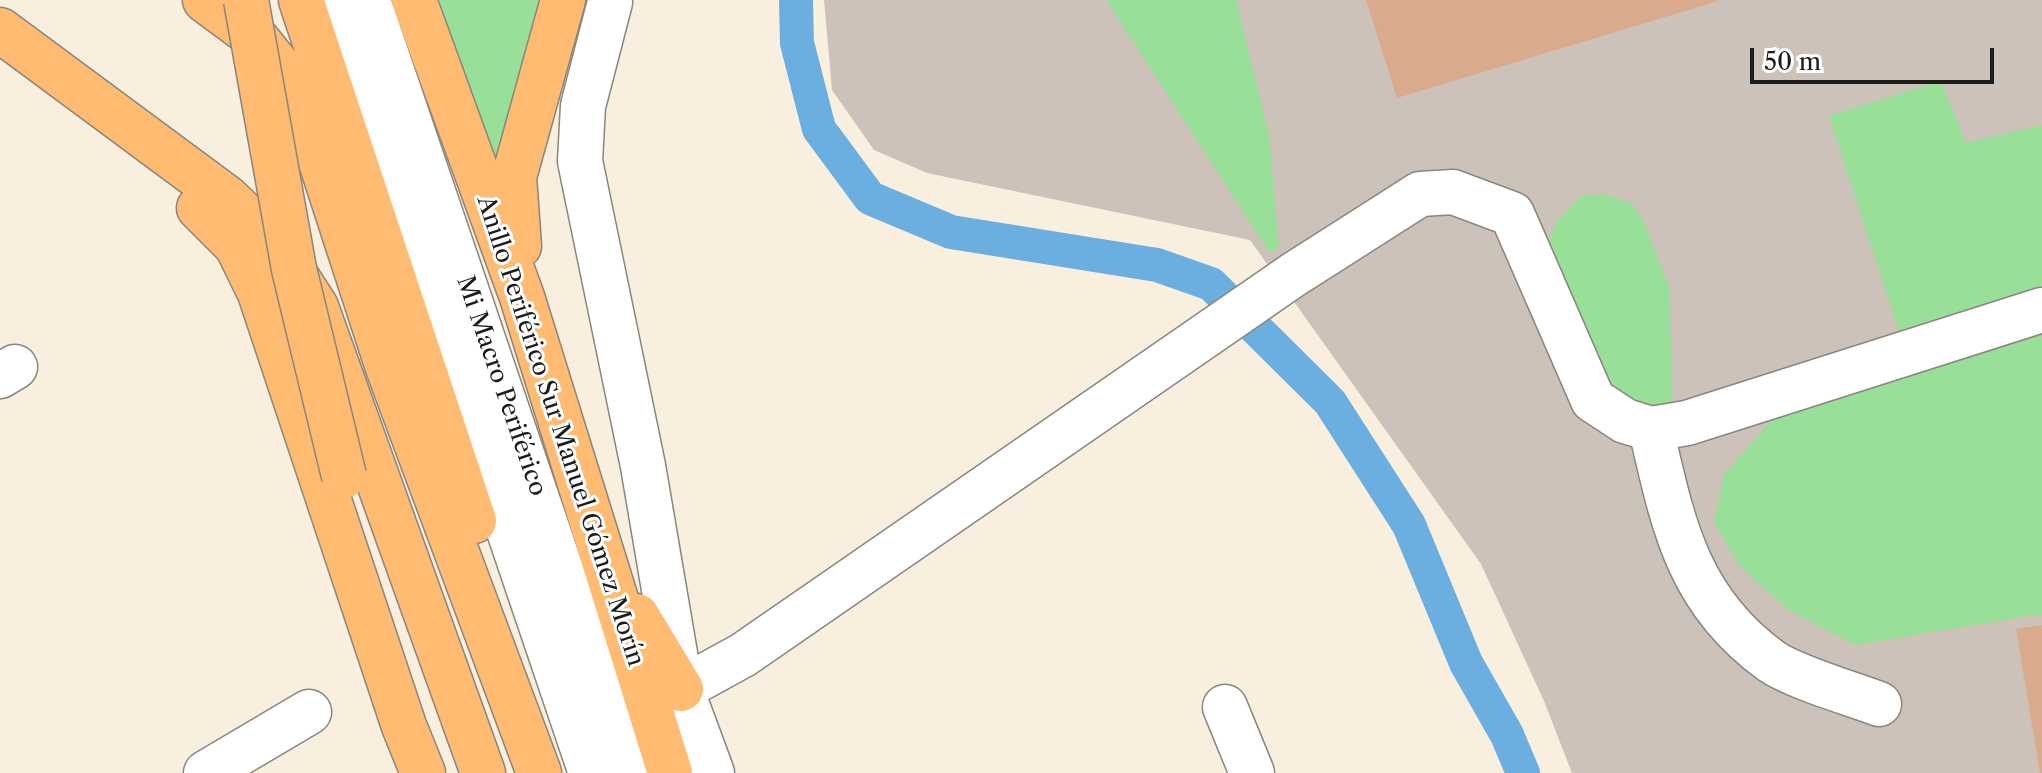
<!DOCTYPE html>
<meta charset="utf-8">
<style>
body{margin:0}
#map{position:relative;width:2042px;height:773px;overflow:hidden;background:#f8efdf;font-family:"Libre Caslon Text",serif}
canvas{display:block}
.scale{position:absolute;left:1750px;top:48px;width:244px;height:36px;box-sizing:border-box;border:4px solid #1c1c1c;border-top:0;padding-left:10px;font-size:24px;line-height:28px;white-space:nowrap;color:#1c1c1c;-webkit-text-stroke:6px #fff;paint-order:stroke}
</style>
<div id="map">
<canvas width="2042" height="773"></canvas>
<div class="scale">50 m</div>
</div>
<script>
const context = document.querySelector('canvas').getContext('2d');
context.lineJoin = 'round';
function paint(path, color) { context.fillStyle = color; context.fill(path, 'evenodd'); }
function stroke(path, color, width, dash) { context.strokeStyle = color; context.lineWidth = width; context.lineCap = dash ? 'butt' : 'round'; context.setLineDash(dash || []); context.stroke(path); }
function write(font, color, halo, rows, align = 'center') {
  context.font = font + ' "Libre Caslon Text",serif'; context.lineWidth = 6; context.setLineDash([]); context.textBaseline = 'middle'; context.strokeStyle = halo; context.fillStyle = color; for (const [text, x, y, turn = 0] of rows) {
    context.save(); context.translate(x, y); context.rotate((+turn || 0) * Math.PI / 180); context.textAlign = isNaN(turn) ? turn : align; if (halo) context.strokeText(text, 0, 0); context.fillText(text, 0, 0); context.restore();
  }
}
paint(new Path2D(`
 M 824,0 L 2042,0 L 2042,773 L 1572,773 L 1544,701 L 1481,564 L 1250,240 L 927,173 L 874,150 L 832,90 Z`), '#ccc2b9');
paint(new Path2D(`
 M 439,0 L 539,0 L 496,164 Z
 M 1106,0 L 1236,0 L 1269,135 L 1279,247 L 1269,252 Z
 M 1941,81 L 1966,143 L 2042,125 L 2042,285 L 1901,338 L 1829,116 Z
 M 1606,194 L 1632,204 L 1645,224 L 1669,287 L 1673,414 L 1654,419 L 1599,386 L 1542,255 L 1557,221 L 1581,196 Z
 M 2042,328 L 2042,614 L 1855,645 L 1787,609 L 1738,564 L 1714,521 L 1724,475 L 1775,416 Z`), '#98df98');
stroke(new Path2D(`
 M 796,0 L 797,43 L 819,129 L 870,198 L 951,232 L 1157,265 L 1211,284 L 1330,402 L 1409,525 L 1466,663 L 1507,735 L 1523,773`), '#6bafe1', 34);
paint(new Path2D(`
 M 1366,0 L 1717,0 L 1718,1 L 1397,98 Z
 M 2042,625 L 2042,773 L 2040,773 L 2016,629 Z`), '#d9aa8c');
const minor = new Path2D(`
 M 329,0 L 591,773
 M 368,0 L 630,773
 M 610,2 L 583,106 L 580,161 L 643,466 L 681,689 L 712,773
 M 0,376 L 15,367
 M 1651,429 C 1673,524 1687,600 1771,661 C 1794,677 1850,693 1879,704
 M 646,703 L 681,689 L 743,655 L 1293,275 L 1420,194 L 1453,192 L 1512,214 L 1593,400 L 1625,421 L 1651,429 L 1687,423 L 2042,310
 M 1225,707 L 1252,773
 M 206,773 L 309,712`);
const highway = new Path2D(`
 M 205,0 L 255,37 L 276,63 L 307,119 L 387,365 L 539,773
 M 301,0 L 474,521
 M 414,0 L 522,297 L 670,773
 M 0,30 L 227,198 L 276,245 L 316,307 L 483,773
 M 199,208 L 237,246 L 260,293 L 404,726 L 423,773
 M 519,246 L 514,177 L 563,0
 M 637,616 L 681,689`);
stroke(minor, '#8a867e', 47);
stroke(highway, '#8a867e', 47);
stroke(minor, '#fff', 44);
stroke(highway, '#febb71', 44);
const highwayBridge = new Path2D(`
 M 246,0 L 294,269 L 344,476`);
stroke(highwayBridge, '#8a867e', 47, []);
stroke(highwayBridge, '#febb71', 44);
write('24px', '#1c1c1c', '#fff', [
 ["Mi Macro Periférico",501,386,71],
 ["Anillo Periférico Sur Manuel Gómez Morín",560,431,72]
]);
</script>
